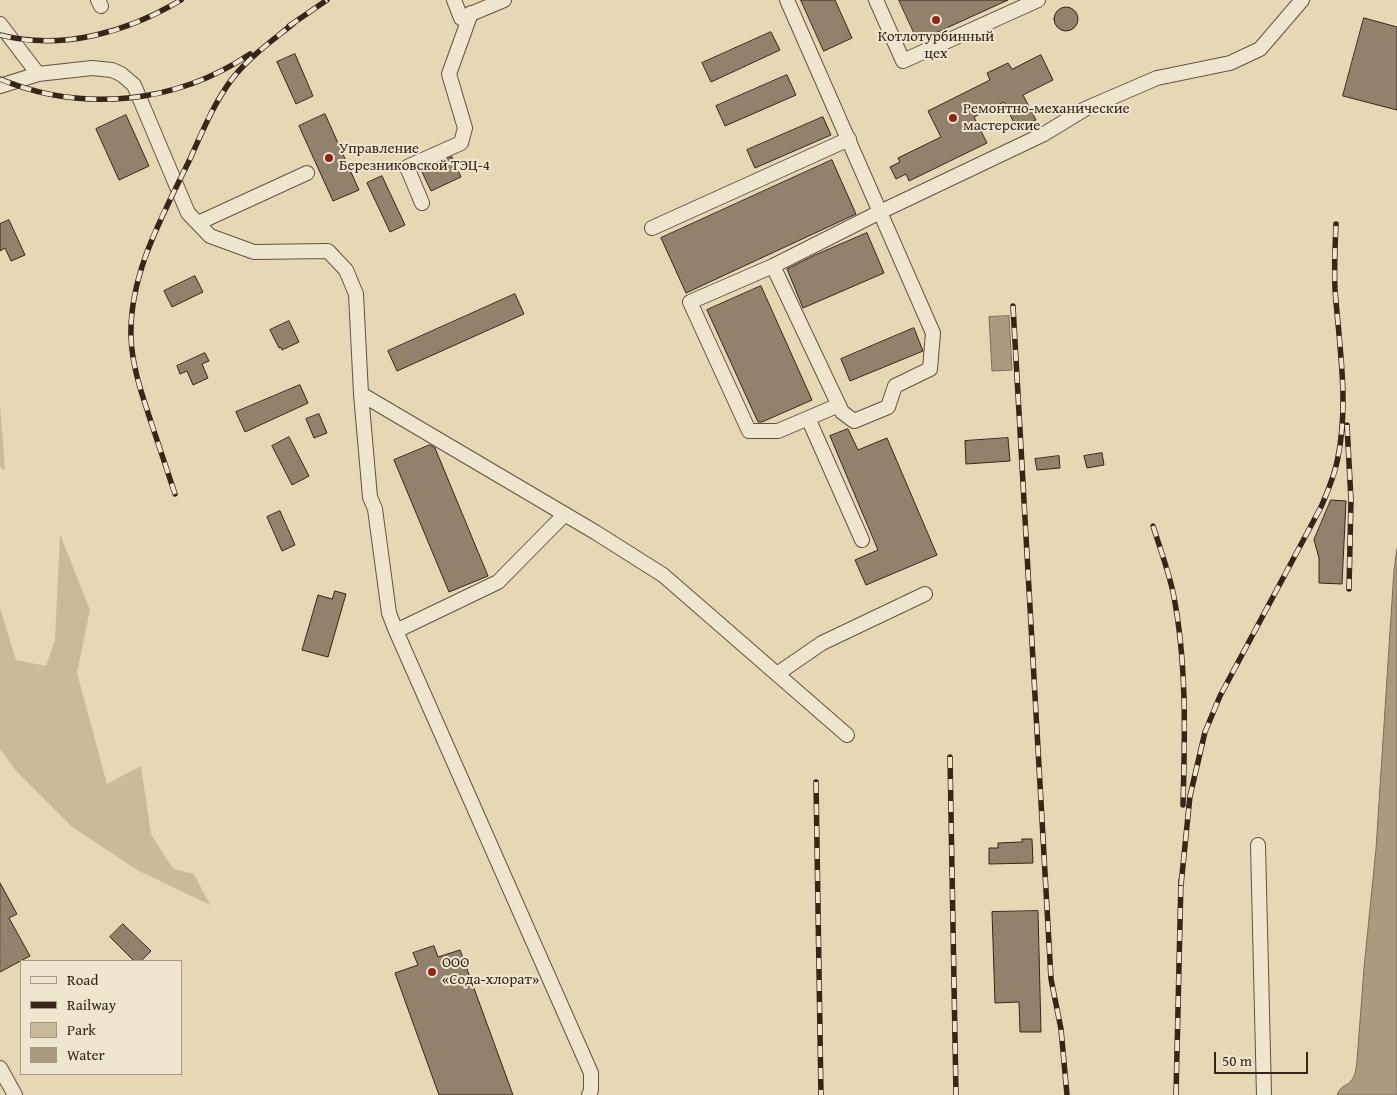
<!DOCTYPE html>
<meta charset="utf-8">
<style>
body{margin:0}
#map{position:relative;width:1397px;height:1095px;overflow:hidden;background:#e6d8b5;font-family:"Gentium Book Plus",serif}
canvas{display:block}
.legend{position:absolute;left:20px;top:960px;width:162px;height:115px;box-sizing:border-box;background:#efe6cf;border:1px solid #a59987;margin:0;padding:6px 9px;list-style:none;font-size:15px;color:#37251a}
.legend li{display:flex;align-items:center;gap:10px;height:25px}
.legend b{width:25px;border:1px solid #a59987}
.scale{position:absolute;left:1214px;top:1052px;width:94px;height:22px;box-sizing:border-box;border:2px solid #37251a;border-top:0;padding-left:6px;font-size:15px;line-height:18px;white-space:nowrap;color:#37251a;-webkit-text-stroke:4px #efe6cf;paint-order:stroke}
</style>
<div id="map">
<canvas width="1397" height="1095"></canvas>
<ul class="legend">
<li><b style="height:6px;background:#efe6cf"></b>Road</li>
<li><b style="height:6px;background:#37251a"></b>Railway</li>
<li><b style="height:14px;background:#c8ba9b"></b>Park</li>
<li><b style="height:14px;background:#aa9b80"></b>Water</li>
</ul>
<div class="scale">50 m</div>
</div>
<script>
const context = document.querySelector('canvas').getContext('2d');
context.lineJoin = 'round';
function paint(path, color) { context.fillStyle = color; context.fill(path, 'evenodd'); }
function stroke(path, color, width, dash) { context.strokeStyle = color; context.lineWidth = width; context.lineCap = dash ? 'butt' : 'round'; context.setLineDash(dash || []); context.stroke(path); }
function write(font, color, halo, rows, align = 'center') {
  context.font = font + ' "Gentium Book Plus",serif'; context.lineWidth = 4; context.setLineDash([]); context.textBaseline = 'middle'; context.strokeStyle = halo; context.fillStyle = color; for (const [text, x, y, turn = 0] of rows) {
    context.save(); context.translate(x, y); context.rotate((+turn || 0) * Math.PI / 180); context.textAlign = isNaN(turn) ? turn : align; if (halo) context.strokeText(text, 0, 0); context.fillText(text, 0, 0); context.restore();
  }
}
paint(new Path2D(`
 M 0,404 L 5,470 L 0,467 Z
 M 60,534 L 90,610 L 77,673 L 107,784 L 141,766 L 151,834 L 173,869 L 194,874 L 210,905 L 139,871 L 72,827 L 17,772 L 0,749 L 0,608 L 16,660 L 46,666 L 55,640 Z`), '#c8ba9b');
const water = new Path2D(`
 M 1009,316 L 1012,370 L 992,371 L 989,317 Z
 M 1397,549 L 1397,1095 L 1337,1095 C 1342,1084 1344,1088 1351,1081 C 1356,1075 1356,1068 1357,1061 L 1364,968 L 1376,849 L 1394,570 Z`);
paint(water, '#aa9b80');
stroke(water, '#7c6c57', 1);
const building = new Path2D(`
 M 801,0 L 835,0 L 852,38 L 824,51 Z
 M 899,0 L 1008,0 L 918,41 Z
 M1054 19a12 12 0 1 1 24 0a12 12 0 1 1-24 0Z
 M 1364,18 L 1397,27 L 1397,110 L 1343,96 Z
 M 771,32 L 780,50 L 711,82 L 702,63 Z
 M 295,54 L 313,96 L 296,104 L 277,62 Z
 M 1041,55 L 1053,80 L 1023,95 L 1036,120 L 1017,129 L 1004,102 L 974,117 L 987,143 L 909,181 L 906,174 L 896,179 L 890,167 L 900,162 L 898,158 L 941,137 L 928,111 L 990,80 L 987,73 L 1008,63 L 1012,69 Z
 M 787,75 L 796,95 L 725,126 L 716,106 Z
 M 325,114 L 359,190 L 333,201 L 299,126 Z
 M 126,115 L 149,166 L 119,180 L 96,129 Z
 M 823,117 L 831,135 L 755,168 L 747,150 Z
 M 452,157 L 461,177 L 431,191 L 421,170 Z
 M 832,160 L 856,214 L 686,293 L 661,238 Z
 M 382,176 L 405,225 L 390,232 L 367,183 Z
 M 9,220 L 25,255 L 11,261 L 5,248 L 0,251 L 0,224 Z
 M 867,233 L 884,273 L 803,308 L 787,269 L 815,255 Z
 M 195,276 L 203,292 L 172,307 L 164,291 Z
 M 761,286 L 812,400 L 762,422 L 758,422 L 707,310 Z
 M 515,294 L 524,314 L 397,371 L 388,351 Z
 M 289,321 L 299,342 L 282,350 L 281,347 L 279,348 L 270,330 Z
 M 914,328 L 923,351 L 850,381 L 841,359 Z
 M 205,353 L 209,361 L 202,364 L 208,378 L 193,385 L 187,371 L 180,374 L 177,366 Z
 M 300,385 L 308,403 L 245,432 L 236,412 Z
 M 319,414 L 327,433 L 314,438 L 306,419 Z
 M 848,429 L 858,450 L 887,438 L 937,555 L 866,585 L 855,560 L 878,550 L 830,436 Z
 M 289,437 L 309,476 L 292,485 L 272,446 Z
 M 1008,438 L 1010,461 L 966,464 L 965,441 Z
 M 430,445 L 435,448 L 488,576 L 449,592 L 394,460 Z
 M 1102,453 L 1104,465 L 1087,468 L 1084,456 Z
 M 1059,456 L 1060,468 L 1037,470 L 1035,459 Z
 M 1331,500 L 1346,501 L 1342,584 L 1319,583 L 1319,558 L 1314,540 Z
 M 280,511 L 295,545 L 282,551 L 267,517 Z
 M 335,591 L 346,594 L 328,657 L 302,650 L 318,595 L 332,599 Z
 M 1022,839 L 1032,839 L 1033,863 L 989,864 L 989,848 L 998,848 L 998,843 L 1022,842 Z
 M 0,883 L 17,914 L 9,918 L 30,956 L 0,972 Z
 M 1038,911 L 1041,1032 L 1020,1032 L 1019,1002 L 995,1003 L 992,912 Z
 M 123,924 L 151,951 L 141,961 L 134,961 L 110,937 Z
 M 434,946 L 438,957 L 460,950 L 513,1095 L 439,1095 L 395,973 L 418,965 L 413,953 Z`);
paint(building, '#92826b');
stroke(building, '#37251a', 1);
const minor = new Path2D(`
 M 98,0 L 101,6
 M 454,0 L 461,18 L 504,0
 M 876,0 L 903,61 L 1038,0
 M 0,24 L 38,74
 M 0,86 L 38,74 L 92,68 L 112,70 L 121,74 L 134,85 L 188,213 L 210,236 L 254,252 L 328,251 L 346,270 L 356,294 L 361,394 L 370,497 L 375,509 L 389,613 L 396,631 L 498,582 L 564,515
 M 422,203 L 407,167 L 461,143 L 465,128 L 449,74 L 471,13
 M 198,223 L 307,173
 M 652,228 L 849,139
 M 773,266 L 842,412 L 854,421 L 888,407 L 895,386 L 930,369 L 933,333 L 787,0
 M 361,394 L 595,532 L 663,575 L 847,735
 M 839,405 L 778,431 L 749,431 L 690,302 L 773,266 L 880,212 L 1044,134 L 1085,109 L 1157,78 L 1230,63 L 1260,49 L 1302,0
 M 808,418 L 862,540
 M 396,631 L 591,1073 L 591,1090 L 589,1095
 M 777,674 L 822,643 L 925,594
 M 1258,845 L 1264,1095
 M 0,1068 L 15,1095`);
stroke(minor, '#635241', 16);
stroke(minor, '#efe6cf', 14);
const rail = new Path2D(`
 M 289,26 L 327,0
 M 0,35 C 62,51 128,32 181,0
 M 0,79 C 82,113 176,104 250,54
 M 1013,306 L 1051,979 L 1061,1029 L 1067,1095
 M 1347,425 L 1351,500 L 1349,589
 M 175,494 C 167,470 159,446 151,422 C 142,394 132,367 131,337 C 129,274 163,215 190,159 C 202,132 214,103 232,79 C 249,57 272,41 294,23
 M 1153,526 C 1160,548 1168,570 1173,592 C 1187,662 1185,734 1183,805
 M 950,757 L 956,1095
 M 816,782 L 821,1095
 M 1181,885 L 1190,796 L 1205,732 L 1220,696 L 1321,507 C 1328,491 1335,474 1338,457 C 1349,402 1339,344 1335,289 C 1334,268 1335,246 1336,224
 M 1176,1095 L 1181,880`);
stroke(rail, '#37251a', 5.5);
stroke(rail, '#efe6cf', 4, [11]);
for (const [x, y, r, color] of [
 [936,20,5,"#8f2418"],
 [953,118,5,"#8f2418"],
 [329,158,5,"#8f2418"],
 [432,972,5,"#8f2418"]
]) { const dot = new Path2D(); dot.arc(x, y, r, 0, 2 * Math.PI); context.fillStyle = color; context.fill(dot); stroke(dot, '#efe6cf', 2); }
write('15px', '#37251a', '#efe6cf', [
 ["Котлотурбинный",936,37,"center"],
 ["цех",936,54,"center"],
 ["Ремонтно-механические",963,109],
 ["мастерские",963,126],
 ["Управление",339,149],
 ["Березниковской ТЭЦ-4",339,166],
 ["ООО",442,963],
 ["«Сода-хлорат»",442,980]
], 'left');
</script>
